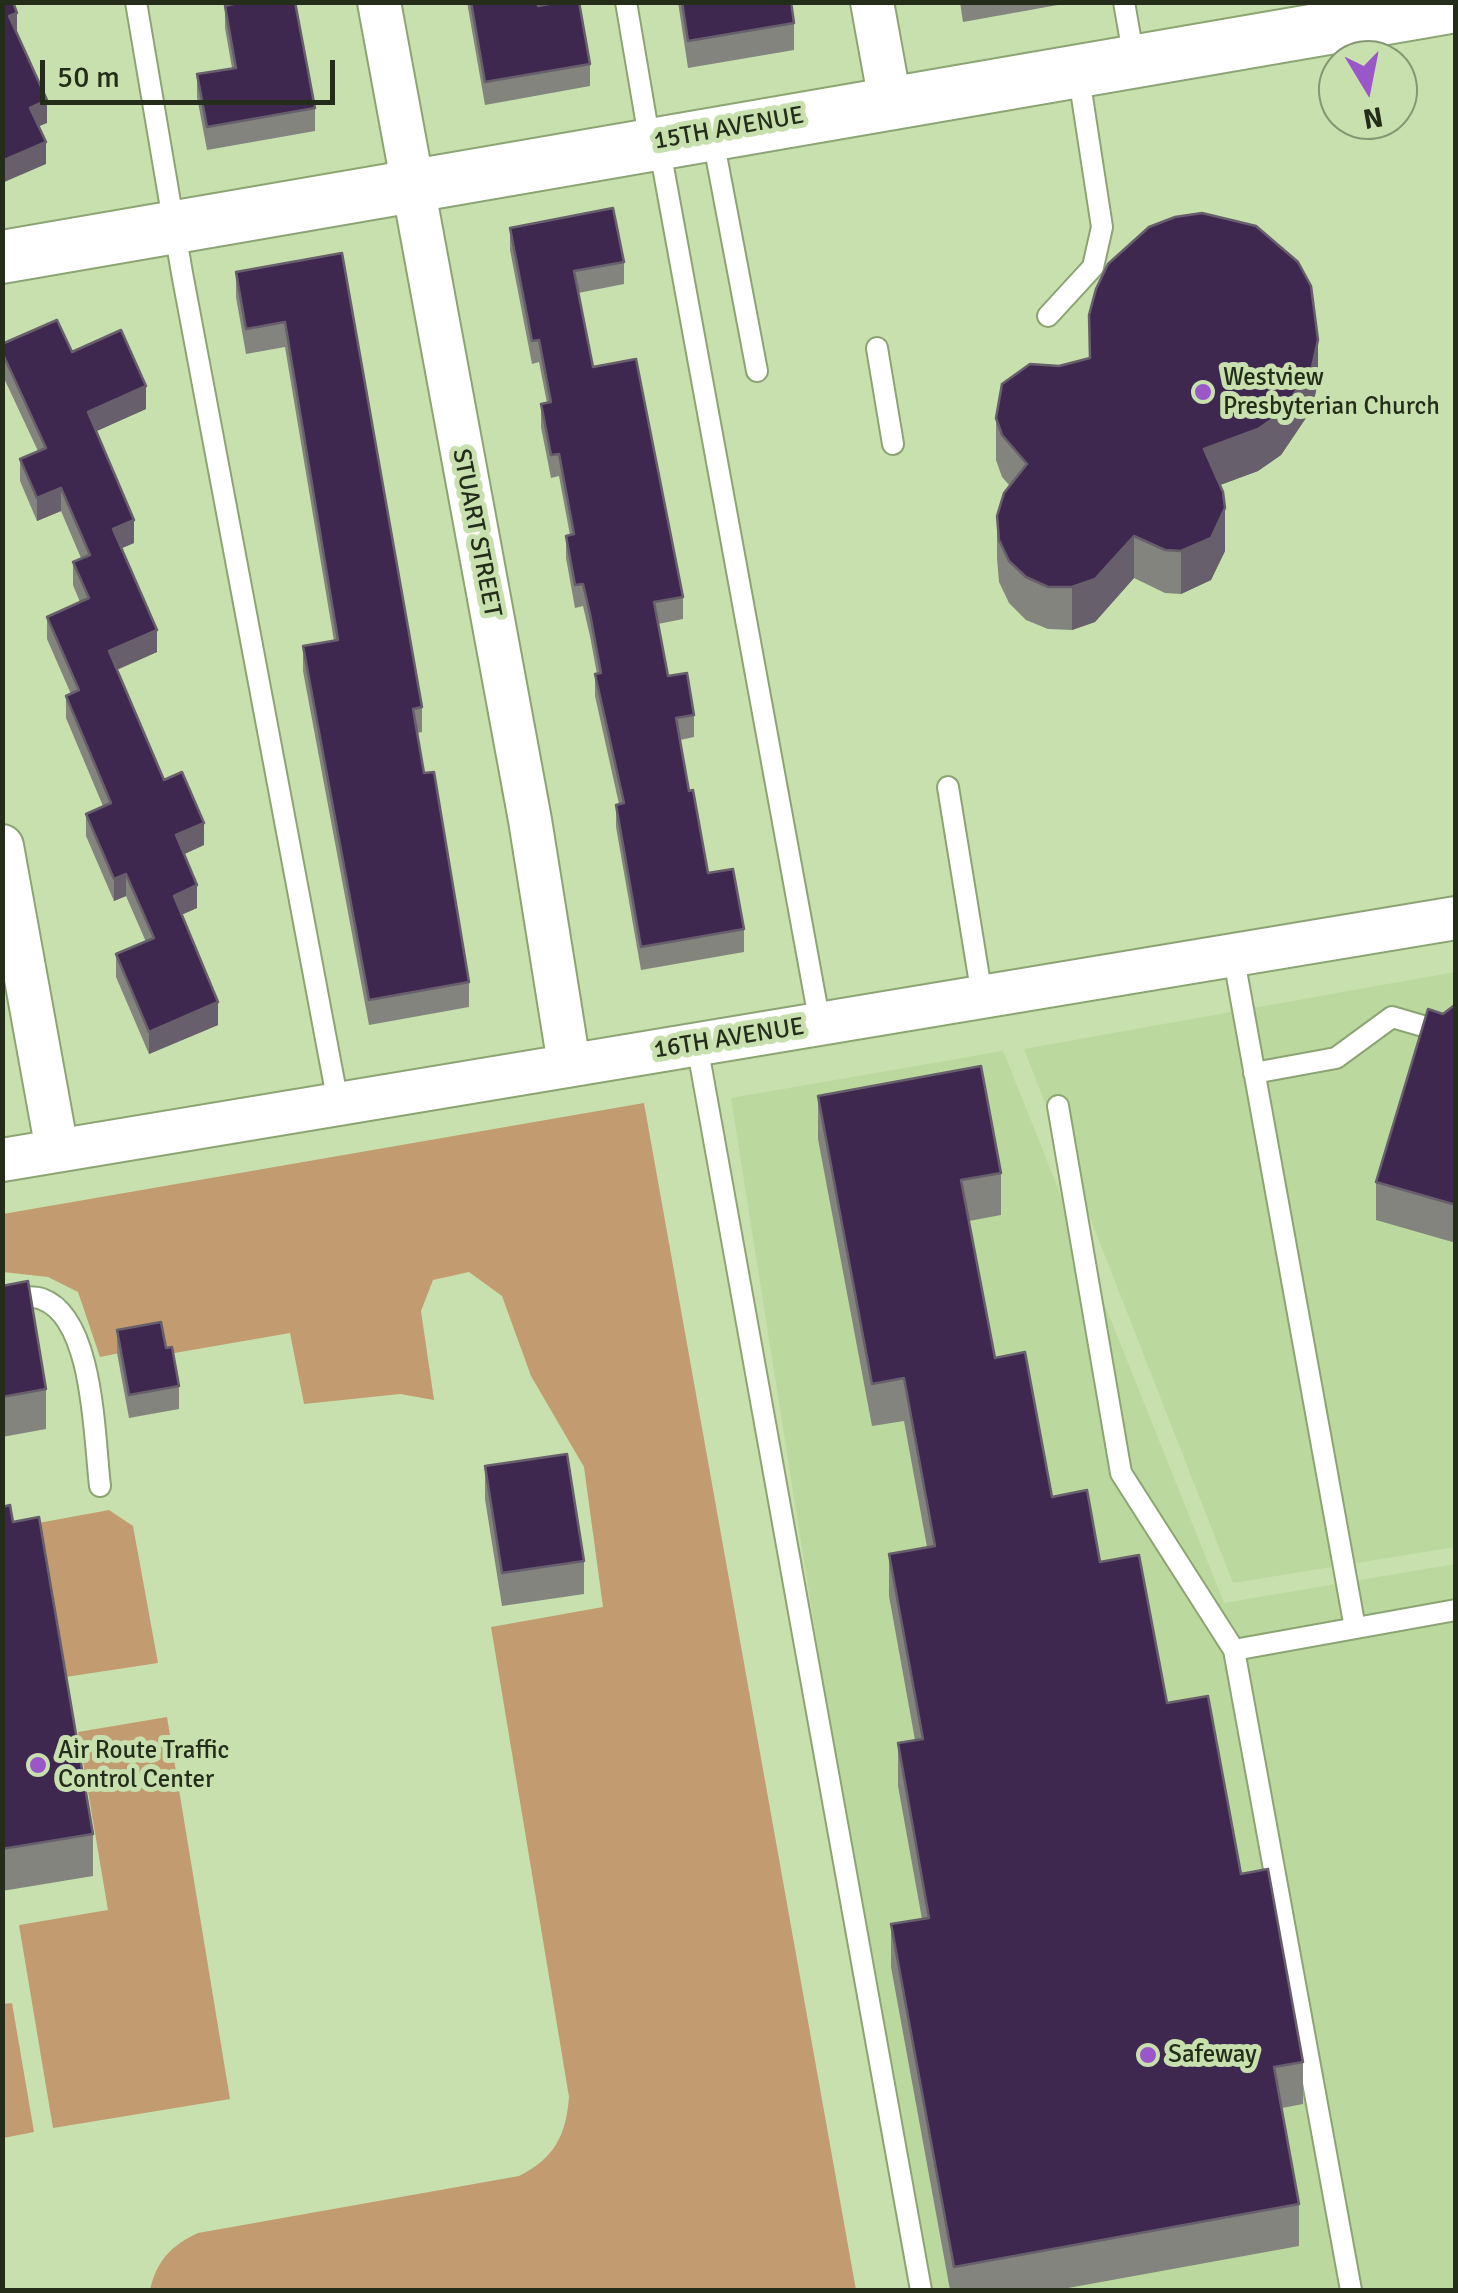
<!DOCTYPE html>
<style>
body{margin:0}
#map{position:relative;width:1458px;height:2293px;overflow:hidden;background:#c7e0ad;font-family:Signika,sans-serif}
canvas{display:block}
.frame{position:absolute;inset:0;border:5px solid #232d19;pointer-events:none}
.north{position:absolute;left:1318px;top:40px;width:100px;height:100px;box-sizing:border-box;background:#c7e0ad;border:2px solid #859872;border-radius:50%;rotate:170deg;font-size:28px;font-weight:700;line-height:40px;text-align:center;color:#232d19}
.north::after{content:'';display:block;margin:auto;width:35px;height:45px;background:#9b56ca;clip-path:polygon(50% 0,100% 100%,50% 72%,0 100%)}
.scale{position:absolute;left:40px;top:60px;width:295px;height:45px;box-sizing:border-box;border:5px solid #232d19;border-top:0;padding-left:12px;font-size:30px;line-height:35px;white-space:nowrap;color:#232d19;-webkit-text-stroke:8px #c7e0ad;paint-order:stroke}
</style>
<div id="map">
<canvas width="1458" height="2293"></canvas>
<div class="frame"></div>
<div class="north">N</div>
<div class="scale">50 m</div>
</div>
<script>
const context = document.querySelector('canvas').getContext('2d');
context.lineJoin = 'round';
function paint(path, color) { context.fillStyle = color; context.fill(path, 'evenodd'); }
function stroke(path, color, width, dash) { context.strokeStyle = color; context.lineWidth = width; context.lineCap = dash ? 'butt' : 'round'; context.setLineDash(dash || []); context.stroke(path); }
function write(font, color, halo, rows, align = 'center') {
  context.font = font + ' Signika,sans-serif'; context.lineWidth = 10; context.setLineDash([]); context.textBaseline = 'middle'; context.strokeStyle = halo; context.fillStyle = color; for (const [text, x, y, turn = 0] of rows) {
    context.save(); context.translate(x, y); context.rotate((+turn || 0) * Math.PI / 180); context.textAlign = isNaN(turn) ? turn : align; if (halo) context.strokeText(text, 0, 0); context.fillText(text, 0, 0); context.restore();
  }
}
paint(new Path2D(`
 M 1455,972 L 1455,1547 L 1233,1583 L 1024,1049 Z
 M 1003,1051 L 1224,1603 L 1455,1564 L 1455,2290 L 919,2290 L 731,1098 Z`), '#bbd89e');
paint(new Path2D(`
 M 644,1103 L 856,2290 L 150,2290 C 157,2261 170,2246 198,2233 L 519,2176 C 555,2158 566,2135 569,2097 L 491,1627 L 603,1607 L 584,1467 L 531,1376 L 502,1296 L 469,1272 L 433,1280 L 421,1311 L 434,1400 L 400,1394 L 304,1404 L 290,1333 L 163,1355 L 160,1345 L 100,1357 L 78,1292 L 48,1277 L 3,1272 L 3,1214 Z
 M 109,1510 L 133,1526 L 158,1663 L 59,1678 L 33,1524 Z
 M 167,1717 L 230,2099 L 53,2128 L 19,1925 L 108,1910 L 78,1732 Z
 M 12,2003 L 34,2132 L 3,2138 L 3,2004 Z`), '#c29c70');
const service = new Path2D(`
 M 136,2 L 182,273 L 338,1103
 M 626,2 L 650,143
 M 1124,2 L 1134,59
 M 712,134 L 757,371
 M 659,145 L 820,1024
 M 1048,316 L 1093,267 L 1102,227 L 1078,71
 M 877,348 L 893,444
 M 948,787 L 982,996
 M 1233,954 L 1355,1628
 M 697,1045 L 921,2290
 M 1254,1073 L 1336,1058 L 1392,1017 L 1447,1033
 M 1058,1106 L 1121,1473 L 1234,1650 L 1351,2290
 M 2,1299 C 14,1299 31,1295 42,1299 C 94,1318 94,1437 100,1486
 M 1234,1650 L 1456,1610`);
const minor = new Path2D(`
 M 379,2 L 530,820 L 569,1064
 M 872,2 L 890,101
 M 2,846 L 57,1150
 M 2,1160 L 1456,918`);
const tertiary = new Path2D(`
 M 2,257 L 1456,6`);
stroke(service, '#8ca474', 24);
stroke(minor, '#8ca474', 46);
stroke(tertiary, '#8ca474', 56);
stroke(service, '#fff', 20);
stroke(minor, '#fff', 42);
stroke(tertiary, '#fff', 52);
paint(new Path2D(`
 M 237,2 L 295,2 L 315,108 L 315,131 L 207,150 L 197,97 L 197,74 L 232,68 L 225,28 L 225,6 Z
 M 467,2 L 538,2 L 538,6 L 590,64 L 590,86 L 485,105 Z
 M 678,2 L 791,2 L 794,23 L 794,50 L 688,68 Z
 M 960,2 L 1069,2 L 1069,3 L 963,22 Z
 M 510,228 L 624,262 L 624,284 L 578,293 L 593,367 L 683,597 L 683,619 L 658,624 L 668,676 L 694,715 L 694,737 L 680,740 L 689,791 L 708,873 L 744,929 L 744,952 L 641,970 L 616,827 L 616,805 L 619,804 L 595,696 L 595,674 L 597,674 L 590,636 L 583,606 L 575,608 L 566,558 L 566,536 L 570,535 L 559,476 L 551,478 L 541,427 L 541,404 L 547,403 L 539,362 L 532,364 L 510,250 Z
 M 342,253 L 422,707 L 422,732 L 417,733 L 424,773 L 469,982 L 469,1007 L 369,1025 L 303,671 L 303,646 L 334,641 L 285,347 L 246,354 L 236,297 L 236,272 Z
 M 2,344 L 72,352 L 146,409 L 96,431 L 134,543 L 121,548 L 157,652 L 117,670 L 164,780 L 204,845 L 184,854 L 197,908 L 181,915 L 218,1025 L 149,1054 L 116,977 L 116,954 L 146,942 L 126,896 L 114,901 L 86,836 L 86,814 L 103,806 L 66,718 L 66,696 L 71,694 L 47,639 L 47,617 L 80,602 L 73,585 L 73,562 L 81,558 L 61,511 L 37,521 L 20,481 L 20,459 L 38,451 L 2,374 Z
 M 1059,366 L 1318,382 L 1312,409 L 1281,455 L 1258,471 L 1220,485 L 1225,551 L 1211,580 L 1181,594 L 1165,593 L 1134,578 L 1095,622 L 1072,630 L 1048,629 L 1026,620 L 1009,603 L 999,582 L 997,558 L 997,516 L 1010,486 L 1002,477 L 996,460 L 996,418 Z
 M 1456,974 L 1456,1243 L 1376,1220 L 1376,1182 L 1443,1014 L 1453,1006 L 1453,982 Z
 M 818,1096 L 1001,1173 L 1001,1215 L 969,1221 L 995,1358 L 1052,1497 L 1100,1562 L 1167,1703 L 1241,1874 L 1303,2062 L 1303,2104 L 1282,2108 L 1299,2204 L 1299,2246 L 1057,2290 L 950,2290 L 891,1967 L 891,1924 L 922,1919 L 898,1786 L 898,1743 L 915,1740 L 889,1596 L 889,1554 L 927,1547 L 904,1421 L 872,1426 L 818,1139 Z
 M 2,1286 L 46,1389 L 46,1429 L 2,1437 Z
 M 117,1330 L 166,1348 L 179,1386 L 179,1409 L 129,1418 L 117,1353 Z
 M 485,1466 L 584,1561 L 584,1594 L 502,1606 L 485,1499 Z
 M 2,1507 L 13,1522 L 93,1834 L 93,1876 L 2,1891 Z
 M 2,1944 L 4,1953 L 4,1995 L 2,1995 Z`), '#83847e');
paint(new Path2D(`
 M 17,13 L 17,35 L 9,16 Z
 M 47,100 L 47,123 L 30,130 L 30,108 Z
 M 46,142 L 46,164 L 2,183 L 2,161 Z
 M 1318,340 L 1318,382 L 1312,409 L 1281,455 L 1258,471 L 1204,491 L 1204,449 Z
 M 146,386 L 146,409 L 88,435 L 88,412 Z
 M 61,488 L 61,511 L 37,521 L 37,498 Z
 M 1225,508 L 1225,551 L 1211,580 L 1181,594 L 1181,551 Z
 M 134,520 L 134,543 L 113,552 L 113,529 Z
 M 1134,536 L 1134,578 L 1095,622 L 1072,630 L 1072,587 Z
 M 157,630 L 157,652 L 109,673 L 109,651 Z
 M 204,823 L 204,845 L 176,858 L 176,835 Z
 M 126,874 L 126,896 L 114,901 L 114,879 Z
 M 197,885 L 197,908 L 174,918 L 174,896 Z
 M 218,1002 L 218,1025 L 149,1054 L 149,1032 Z`), '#685f6c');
const building = new Path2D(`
 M 2,2 L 13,2 L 17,13 L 9,16 L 47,100 L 30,108 L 46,142 L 2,161 Z
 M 241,2 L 295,2 L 315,108 L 207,127 L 197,74 L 236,68 L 225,6 Z
 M 471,2 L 538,2 L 538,6 L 559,2 L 579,2 L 590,64 L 485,82 Z
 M 682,2 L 791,2 L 794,23 L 688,41 Z
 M 613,208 L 624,262 L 574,271 L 593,367 L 636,359 L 683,597 L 654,602 L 668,676 L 687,673 L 694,715 L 676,718 L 689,791 L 693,790 L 708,873 L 733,869 L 744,929 L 641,947 L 616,805 L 624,803 L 595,674 L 601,673 L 590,614 L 583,584 L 575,585 L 566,536 L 574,534 L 559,454 L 551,455 L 541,404 L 551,402 L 539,340 L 532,341 L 510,228 Z
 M 1202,213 L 1256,226 L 1298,262 L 1311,286 L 1318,340 L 1312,367 L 1281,413 L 1258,429 L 1204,449 L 1223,492 L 1225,508 L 1211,538 L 1181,551 L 1165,550 L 1134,536 L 1095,579 L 1072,587 L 1048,587 L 1026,577 L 1009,561 L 999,540 L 997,516 L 1004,493 L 1027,464 L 1002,435 L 996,418 L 1002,384 L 1030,364 L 1059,366 L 1090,358 L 1089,315 L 1096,289 L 1108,264 L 1149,227 L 1175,217 Z
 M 342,253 L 422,707 L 413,709 L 424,773 L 434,772 L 469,982 L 369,1000 L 303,646 L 338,640 L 285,322 L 246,329 L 236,272 Z
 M 57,320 L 72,352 L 121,330 L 146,386 L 88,412 L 134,520 L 113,529 L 157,630 L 109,651 L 164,780 L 182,772 L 204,823 L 176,835 L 197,885 L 174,896 L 218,1002 L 149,1032 L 116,954 L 154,938 L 126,874 L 114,879 L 86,814 L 111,803 L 66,696 L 79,690 L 47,617 L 89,598 L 73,562 L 90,555 L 61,488 L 37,498 L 20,459 L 46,448 L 2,352 L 2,344 Z
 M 1456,1004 L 1456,1205 L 1376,1182 L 1428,1009 L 1443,1014 Z
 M 981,1066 L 1001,1173 L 961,1180 L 995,1358 L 1025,1352 L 1052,1497 L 1087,1490 L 1100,1562 L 1139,1555 L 1167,1703 L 1208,1696 L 1241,1874 L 1268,1869 L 1303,2062 L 1274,2067 L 1299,2204 L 954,2267 L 891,1924 L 929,1918 L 898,1743 L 923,1739 L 889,1554 L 935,1546 L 904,1378 L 872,1384 L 818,1096 Z
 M 28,1281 L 46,1389 L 2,1397 L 2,1286 Z
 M 161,1322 L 166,1348 L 172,1347 L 179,1386 L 129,1395 L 117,1330 Z
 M 567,1454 L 584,1561 L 502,1573 L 485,1466 Z
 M 10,1505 L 13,1522 L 39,1517 L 93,1834 L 2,1849 L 2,1507 Z`);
paint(building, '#3f2850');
stroke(building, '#685f6c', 2.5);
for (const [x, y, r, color] of [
 [1203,392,10,"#9b56ca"],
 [38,1765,10,"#9b56ca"],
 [1148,2055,10,"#9b56ca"]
]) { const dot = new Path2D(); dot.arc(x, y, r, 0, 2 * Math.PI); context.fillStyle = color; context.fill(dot); stroke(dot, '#c7e0ad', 4); }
write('25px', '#232d19', '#c7e0ad', [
 ["15TH AVENUE",729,129,-10],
 ["STUART STREET",476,533,79],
 ["16TH AVENUE",729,1039,-9]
]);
write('25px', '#232d19', '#c7e0ad', [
 ["Westview",1223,378],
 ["Presbyterian Church",1223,407],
 ["Air Route Traffic",58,1751],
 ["Control Center",58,1780],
 ["Safeway",1168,2055]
], 'left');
</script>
